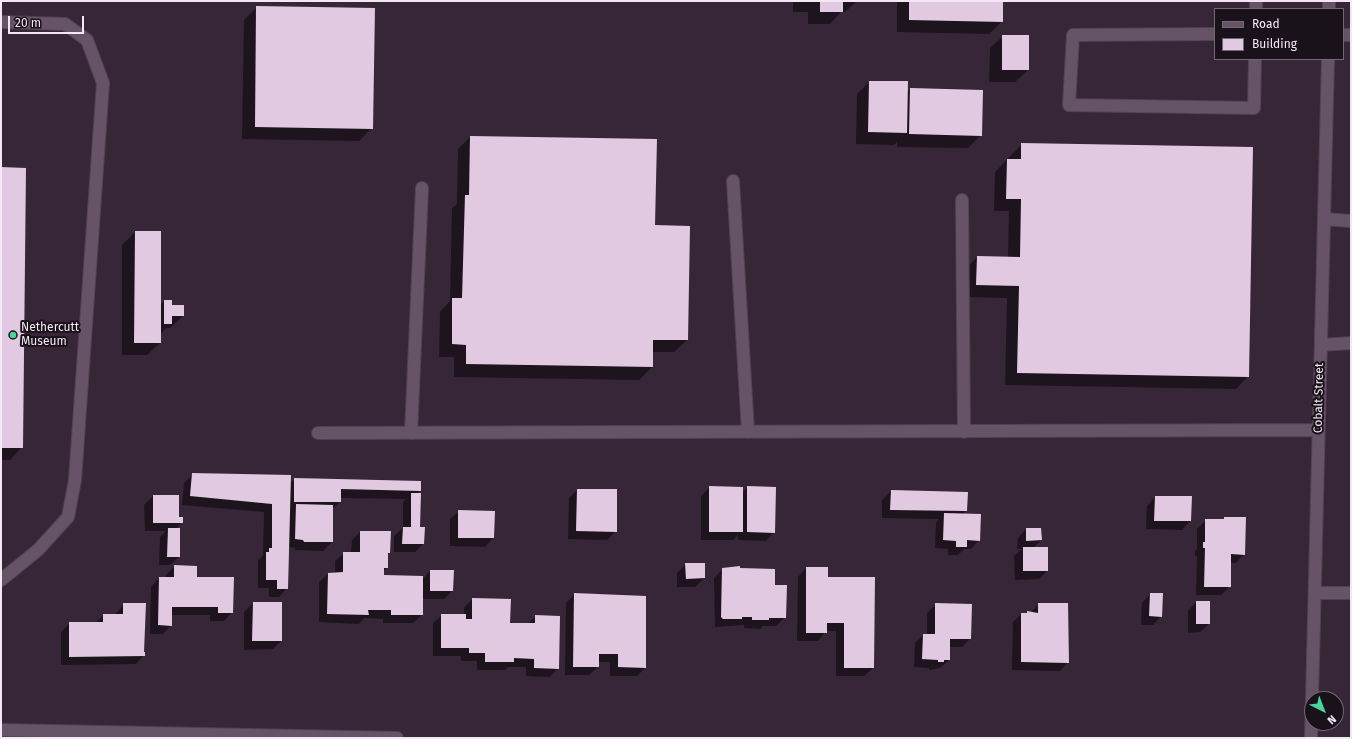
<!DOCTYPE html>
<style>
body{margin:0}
#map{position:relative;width:1352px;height:739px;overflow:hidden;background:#372638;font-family:"Fira Sans",sans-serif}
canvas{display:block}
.frame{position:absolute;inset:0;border:2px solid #f4e8f4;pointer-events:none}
.legend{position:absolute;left:1214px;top:8px;width:130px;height:52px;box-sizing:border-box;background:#1a121a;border:1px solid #716871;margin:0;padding:5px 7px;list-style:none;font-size:12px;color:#f4e8f4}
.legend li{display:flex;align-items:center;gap:8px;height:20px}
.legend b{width:20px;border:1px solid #716871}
.north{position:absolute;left:1304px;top:691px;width:40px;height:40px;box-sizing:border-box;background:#1a121a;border:1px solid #716871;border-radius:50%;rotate:138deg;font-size:11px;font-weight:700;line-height:16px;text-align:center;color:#f4e8f4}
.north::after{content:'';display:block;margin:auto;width:14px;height:18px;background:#4bd49b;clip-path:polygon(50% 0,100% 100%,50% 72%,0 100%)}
.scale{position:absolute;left:8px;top:16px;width:76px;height:18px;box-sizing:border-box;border:2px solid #f4e8f4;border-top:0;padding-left:5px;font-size:12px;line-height:14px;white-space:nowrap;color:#f4e8f4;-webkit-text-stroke:3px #1a121a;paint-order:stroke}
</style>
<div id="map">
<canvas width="1352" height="739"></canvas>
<div class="frame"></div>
<ul class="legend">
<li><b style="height:5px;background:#665367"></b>Road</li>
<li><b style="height:11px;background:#e1cae1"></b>Building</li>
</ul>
<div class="north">N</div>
<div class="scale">20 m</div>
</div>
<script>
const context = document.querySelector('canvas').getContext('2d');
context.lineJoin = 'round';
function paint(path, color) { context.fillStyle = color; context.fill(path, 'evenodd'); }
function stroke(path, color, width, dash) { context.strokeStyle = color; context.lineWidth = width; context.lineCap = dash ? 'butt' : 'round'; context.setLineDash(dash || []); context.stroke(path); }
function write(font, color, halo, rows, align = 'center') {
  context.font = font + ' "Fira Sans",sans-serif'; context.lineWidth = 4; context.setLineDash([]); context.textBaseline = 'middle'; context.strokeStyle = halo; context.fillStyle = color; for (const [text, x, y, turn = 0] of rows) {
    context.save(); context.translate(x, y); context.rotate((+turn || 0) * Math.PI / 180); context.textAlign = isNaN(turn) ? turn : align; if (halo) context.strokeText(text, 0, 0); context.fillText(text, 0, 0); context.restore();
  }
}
paint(new Path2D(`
 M 793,1 L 857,1 L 845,12 L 841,12 L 830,24 L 808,24 L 808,12 L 793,12 Z
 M 897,1 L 1002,1 L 1002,21 L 989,34 L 897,32 Z
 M 257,7 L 372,128 L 359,141 L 242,139 L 244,20 Z
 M 1003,36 L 1028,70 L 1015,82 L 989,82 L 990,48 Z
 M 869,82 L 907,93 L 910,89 L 981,135 L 968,148 L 897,147 L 897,142 L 894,145 L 856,144 L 857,94 Z
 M 470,137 L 654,226 L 687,340 L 674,352 L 652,352 L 652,367 L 639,380 L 454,377 L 454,357 L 439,357 L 440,312 L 450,301 L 452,208 L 457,204 L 458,149 Z
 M 1022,144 L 1248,376 L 1236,389 L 1005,385 L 1007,298 L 964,297 L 965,270 L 977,257 L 1008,257 L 1009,211 L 994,211 L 995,172 Z
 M 1,168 L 22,447 L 10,460 L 1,460 Z
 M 135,232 L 160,305 L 164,301 L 183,316 L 170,328 L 166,328 L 160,335 L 160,343 L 147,355 L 122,355 L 122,245 Z
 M 193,474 L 289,484 L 295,479 L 420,491 L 416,494 L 419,528 L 423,544 L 415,552 L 394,552 L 394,536 L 403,528 L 403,502 L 406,499 L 340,498 L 340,502 L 332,509 L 332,542 L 323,551 L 295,550 L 295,548 L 288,547 L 287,588 L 279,597 L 269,597 L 269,588 L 258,588 L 258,561 L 263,555 L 264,512 L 182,505 L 184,483 Z
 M 710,487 L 742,493 L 748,487 L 774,532 L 766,541 L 738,540 L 738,535 L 733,540 L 701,540 L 701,496 Z
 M 577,490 L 616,531 L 607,540 L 568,539 L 569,498 Z
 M 891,491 L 966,511 L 963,514 L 979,540 L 971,549 L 964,549 L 958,555 L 948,555 L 948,549 L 935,548 L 936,523 L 939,519 L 882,518 L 882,500 Z
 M 153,496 L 178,496 L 178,518 L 182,522 L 176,529 L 179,557 L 170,565 L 159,565 L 160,537 L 166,531 L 145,531 L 144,505 Z
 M 1155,497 L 1191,497 L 1190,521 L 1182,530 L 1146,529 L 1147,506 Z
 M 459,511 L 493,538 L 485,547 L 450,546 L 450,519 Z
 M 1206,520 L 1244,554 L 1236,563 L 1230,563 L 1230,586 L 1221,595 L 1196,595 L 1197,556 L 1195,556 L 1195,551 L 1197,549 L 1197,529 Z
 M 1026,529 L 1041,540 L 1033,548 L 1047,571 L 1039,579 L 1015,580 L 1014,556 L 1022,549 L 1017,549 L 1018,538 Z
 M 360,532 L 389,553 L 387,555 L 387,568 L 383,571 L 383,576 L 422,580 L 430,571 L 452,591 L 444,599 L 422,599 L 422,615 L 413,623 L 383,623 L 383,619 L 364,618 L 359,624 L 319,622 L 319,582 L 328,574 L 335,574 L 335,561 L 344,553 L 351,553 L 352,540 Z
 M 686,564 L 704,578 L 695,587 L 677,587 L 677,573 Z
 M 175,566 L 196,578 L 232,612 L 224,621 L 210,621 L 210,615 L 171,615 L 171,625 L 163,634 L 150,634 L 151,587 L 159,578 L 166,578 L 166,575 Z
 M 806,568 L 827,578 L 873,668 L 864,676 L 836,676 L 836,631 L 826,631 L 818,641 L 797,641 L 798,577 Z
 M 723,569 L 785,617 L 776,626 L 763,626 L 760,629 L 744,628 L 744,625 L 715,627 L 714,578 Z
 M 575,594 L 645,668 L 637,676 L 610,676 L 610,662 L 598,662 L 598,667 L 589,675 L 565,675 L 566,603 Z
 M 1150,594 L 1161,616 L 1153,625 L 1141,625 L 1142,603 Z
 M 472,599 L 509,624 L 528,624 L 536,616 L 558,668 L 550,677 L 526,676 L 526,667 L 508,667 L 505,670 L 477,670 L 477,661 L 461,661 L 461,656 L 433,656 L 433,623 L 442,615 L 464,615 L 464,608 Z
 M 1196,602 L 1209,624 L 1200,632 L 1188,633 L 1188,611 Z
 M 253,603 L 281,603 L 281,641 L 273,649 L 244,650 L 244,612 Z
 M 124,604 L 144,655 L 136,664 L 61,665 L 61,632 L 70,623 L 95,623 L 104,615 L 115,615 Z
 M 936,604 L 970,639 L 962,647 L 949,647 L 949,660 L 940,668 L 929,670 L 929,668 L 914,667 L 915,643 L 923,635 L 927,635 L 927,613 Z
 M 1039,604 L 1068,662 L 1060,671 L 1012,670 L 1013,622 L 1021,614 L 1030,613 Z`), '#0007');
paint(new Path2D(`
 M 820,1 L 843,1 L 843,12 L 820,12 Z
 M 909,1 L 1003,1 L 1003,22 L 909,20 Z
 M 256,6 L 375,8 L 373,129 L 255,127 Z
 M 1002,35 L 1029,35 L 1029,70 L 1002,70 Z
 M 869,81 L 908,81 L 907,133 L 868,132 Z
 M 910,88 L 983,90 L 982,136 L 909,134 Z
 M 470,136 L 657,139 L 655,225 L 690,226 L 688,340 L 653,340 L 653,367 L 466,364 L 466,345 L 452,344 L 452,298 L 462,298 L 465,195 L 469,195 Z
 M 1021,143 L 1253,147 L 1249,377 L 1017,373 L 1019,286 L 976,285 L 977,256 L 1020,257 L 1021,199 L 1006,199 L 1007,159 L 1021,159 Z
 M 1,167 L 26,168 L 23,448 L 1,448 Z
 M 135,231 L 161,231 L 161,343 L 134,343 Z
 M 164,300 L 172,300 L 172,305 L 184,305 L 184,316 L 172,316 L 172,324 L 164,324 Z
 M 192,473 L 291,475 L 288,589 L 277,589 L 277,580 L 266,580 L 266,552 L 269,552 L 269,548 L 272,548 L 272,504 L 190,496 Z
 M 294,478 L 421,481 L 421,491 L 341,489 L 341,502 L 294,502 Z
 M 709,486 L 743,487 L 743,532 L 709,532 Z
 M 747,486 L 776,487 L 775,533 L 747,532 Z
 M 577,489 L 617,489 L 617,532 L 576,531 Z
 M 891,490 L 968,492 L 967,511 L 890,510 Z
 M 411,493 L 421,493 L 420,527 L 425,527 L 424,544 L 402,544 L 403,527 L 411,527 Z
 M 153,495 L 179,495 L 179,517 L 183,517 L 183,523 L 153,523 Z
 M 1155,496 L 1192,496 L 1191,521 L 1154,521 Z
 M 296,504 L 333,505 L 333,542 L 304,542 L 303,540 L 295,539 Z
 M 458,510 L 495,511 L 494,538 L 458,538 Z
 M 944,513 L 981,514 L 980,541 L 967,540 L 967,547 L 956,547 L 956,541 L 943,540 Z
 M 1224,517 L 1246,517 L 1245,555 L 1231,554 L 1231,587 L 1204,587 L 1205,548 L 1203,548 L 1203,542 L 1205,542 L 1205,519 L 1224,519 Z
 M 168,528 L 180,528 L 180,557 L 167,557 Z
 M 1026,528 L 1041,528 L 1042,540 L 1026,541 Z
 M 360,531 L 391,531 L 390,553 L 388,553 L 388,568 L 384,568 L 384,575 L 423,576 L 423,615 L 391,615 L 391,610 L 368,610 L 369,615 L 327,614 L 328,573 L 343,572 L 343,552 L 360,552 Z
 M 1023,547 L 1048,547 L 1048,571 L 1023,571 Z
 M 685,563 L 705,563 L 705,578 L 686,579 Z
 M 174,565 L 197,566 L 197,577 L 234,577 L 233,613 L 218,613 L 218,607 L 172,607 L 172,626 L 158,625 L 159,577 L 174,577 Z
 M 740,566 L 740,568 L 775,569 L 775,585 L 787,585 L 786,618 L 769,618 L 769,620 L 752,620 L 752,617 L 742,617 L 742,619 L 723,619 L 721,617 L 722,568 Z
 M 806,567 L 828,567 L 828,577 L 875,577 L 874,668 L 844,668 L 844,623 L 827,623 L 827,633 L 806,633 Z
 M 430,570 L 454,570 L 453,591 L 430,591 Z
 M 574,593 L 646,596 L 646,668 L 618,667 L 618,654 L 599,654 L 599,667 L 573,667 Z
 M 1150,593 L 1163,593 L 1162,617 L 1149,616 Z
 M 472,598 L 511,599 L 510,623 L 535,623 L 535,615 L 560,616 L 559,669 L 534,668 L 534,659 L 514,658 L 514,662 L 485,662 L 485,653 L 469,653 L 469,648 L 441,648 L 441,614 L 466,614 L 466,619 L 472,619 Z
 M 1196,601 L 1210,601 L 1210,624 L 1196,624 Z
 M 253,602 L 282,602 L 282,641 L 252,641 Z
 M 123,603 L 146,603 L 144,652 L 145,652 L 145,656 L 69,657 L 69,622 L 103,622 L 103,614 L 123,614 Z
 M 935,603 L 972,604 L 971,639 L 950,639 L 950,660 L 944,660 L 944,662 L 938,662 L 938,660 L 922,659 L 923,634 L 935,634 Z
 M 1038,603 L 1068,603 L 1069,663 L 1021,662 L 1021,613 L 1027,613 L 1027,611 L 1038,613 Z`), '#e1cae1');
const minor = new Path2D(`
 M 1256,9 L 1256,1
 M 1329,9 L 1329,1
 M 1,22 L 65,24 L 87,40 L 103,83 L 75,480 L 68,517 L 38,550 L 1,580
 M 1215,34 L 1073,35 L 1069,105 L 1254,108 L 1255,59
 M 1343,35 L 1351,35
 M 733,181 L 748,432
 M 962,200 L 964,432
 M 1324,219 L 1351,221
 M 1321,345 L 1351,343
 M 318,433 L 1318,430
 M 411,433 L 422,188
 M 1315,593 L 1351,593
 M 1,730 L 397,738
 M 1311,738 L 1328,59`);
stroke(minor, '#514252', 14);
stroke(minor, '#665367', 12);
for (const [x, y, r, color] of [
 [13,335,4,"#4bd49b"]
]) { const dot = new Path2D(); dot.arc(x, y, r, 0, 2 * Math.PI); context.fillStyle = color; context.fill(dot); stroke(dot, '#1a121a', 1.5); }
write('12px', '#f4e8f4', '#1a121a', [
 ["Nethercutt",21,328],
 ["Museum",21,342]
], 'left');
write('12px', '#f4e8f4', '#1a121a', [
 ["Cobalt Street",1319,398,-89]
]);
</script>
